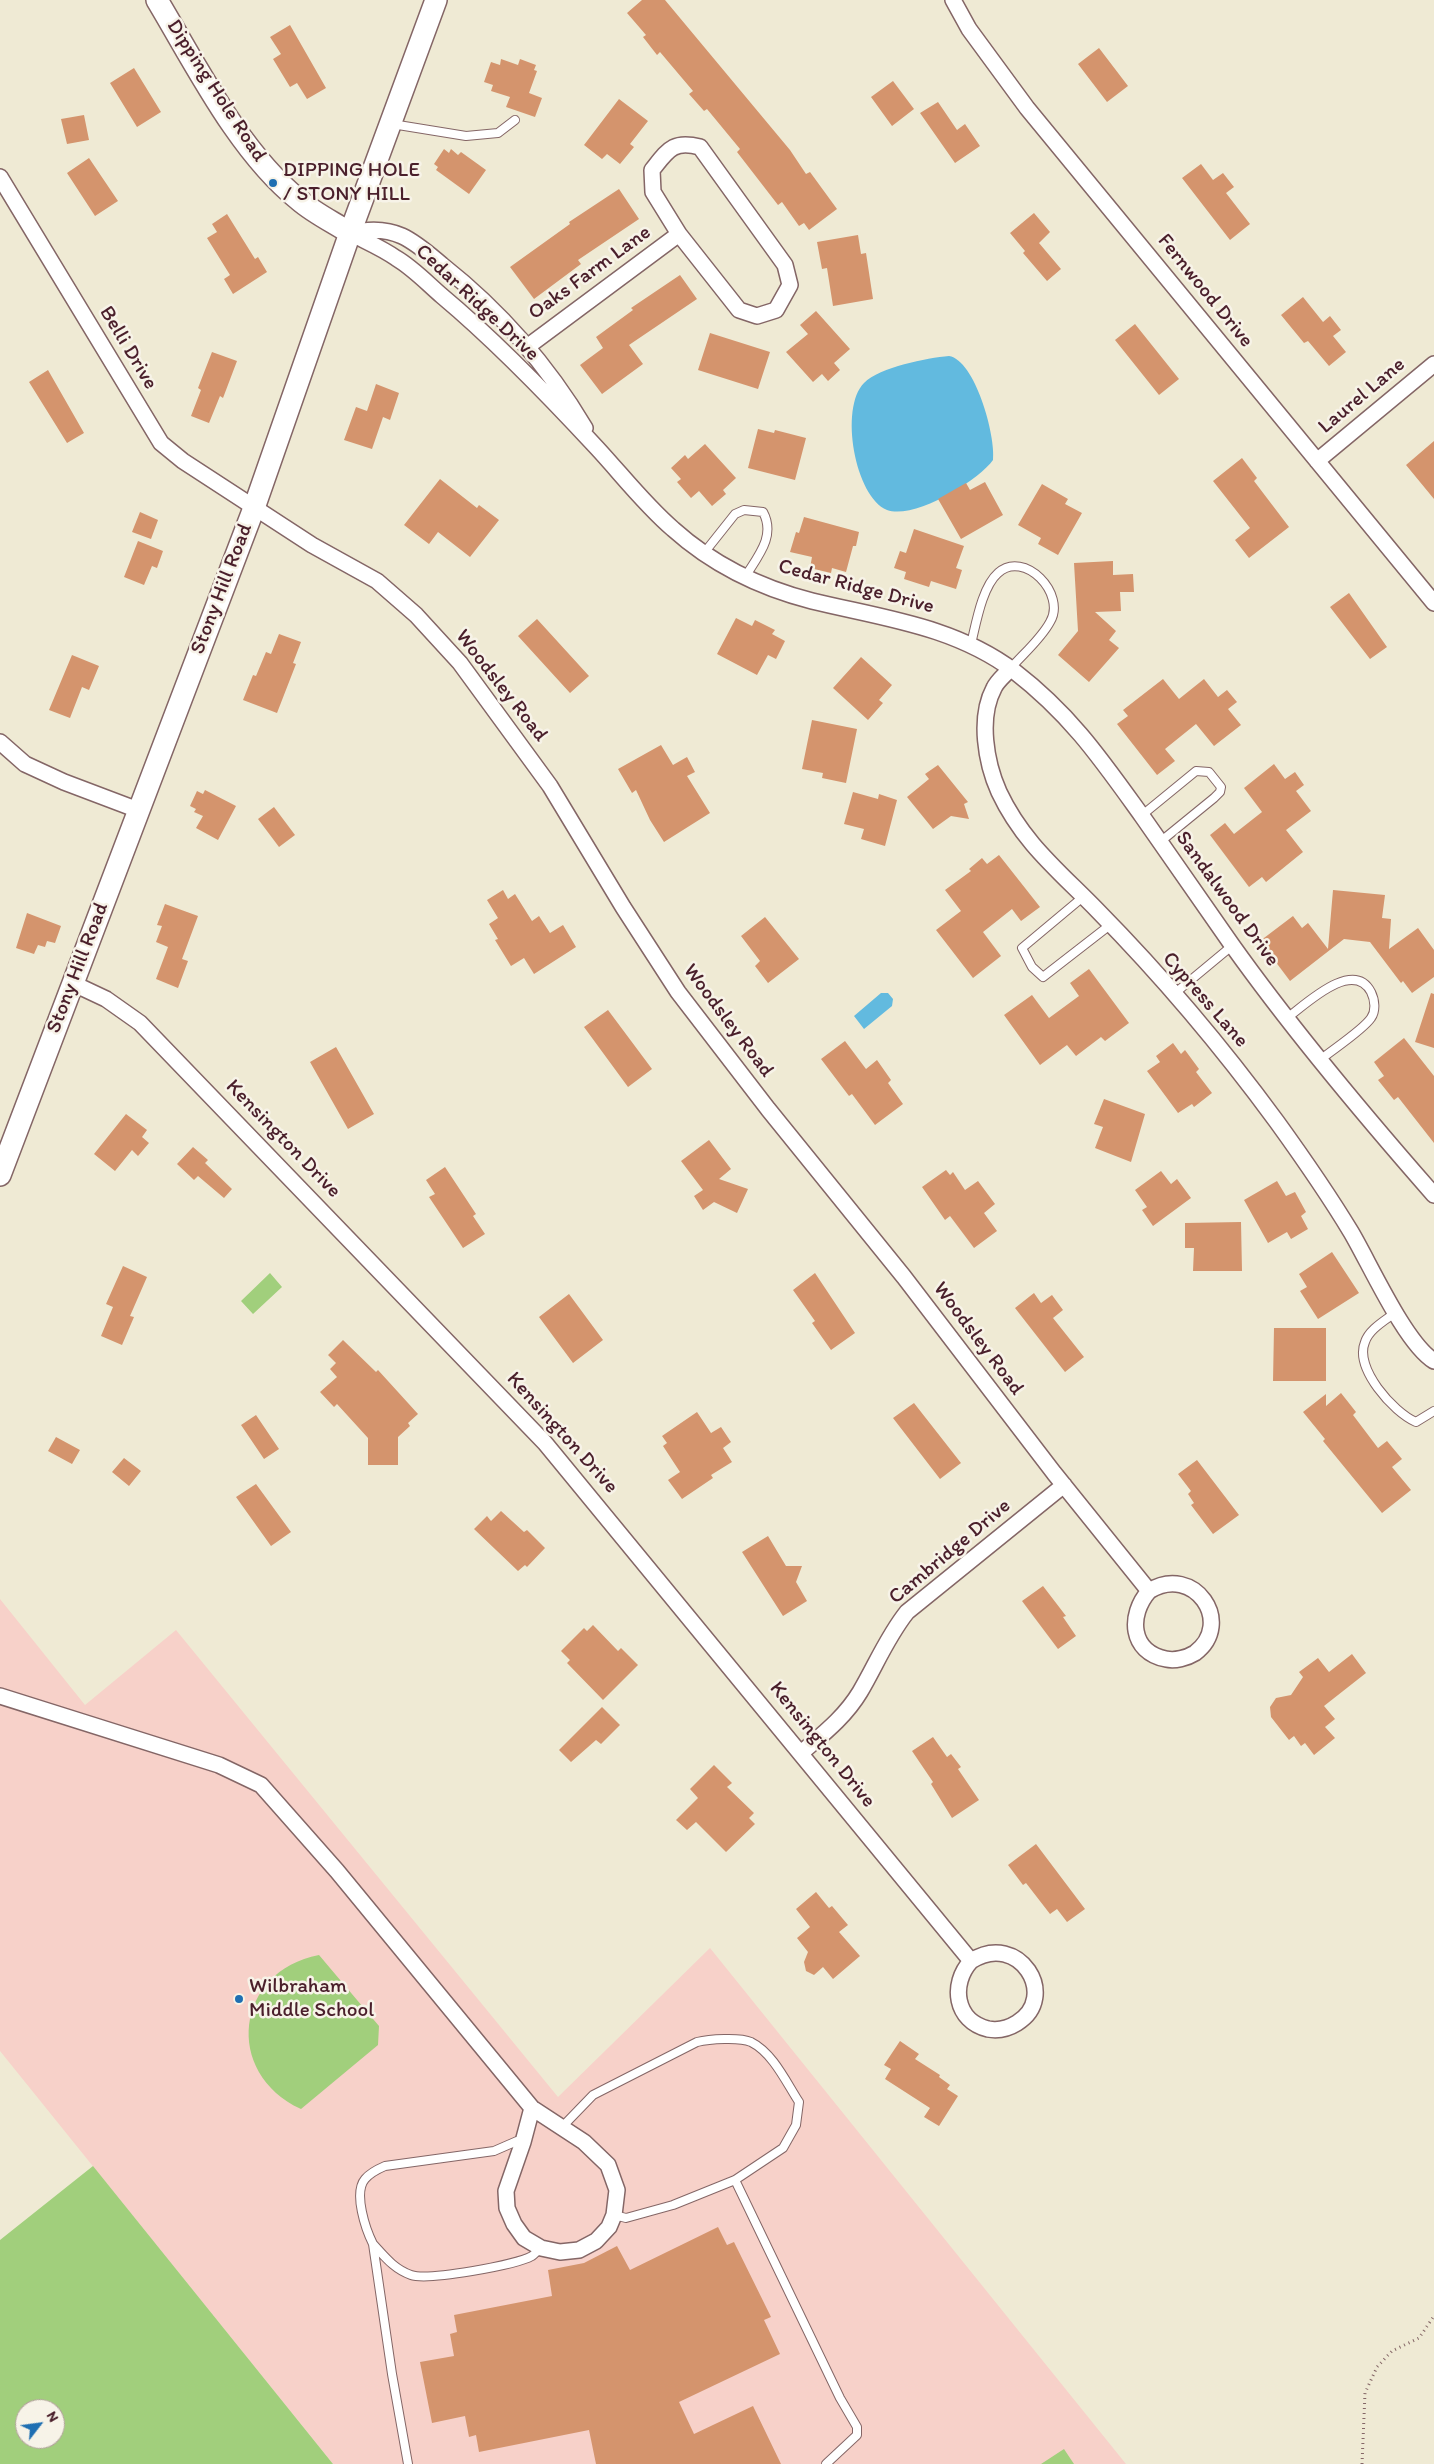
<!DOCTYPE html>
<style>
body{margin:0}
#map{position:relative;width:1434px;height:2464px;overflow:hidden;background:#efead4;font-family:Itim,sans-serif}
canvas{display:block}
.north{position:absolute;left:15px;top:2399px;width:50px;height:50px;box-sizing:border-box;background:#f7f3e8;border:1px solid #b29e9c;border-radius:50%;rotate:60deg;font-size:14px;font-weight:700;line-height:20px;text-align:center;color:#4a1f2b}
.north::after{content:'';display:block;margin:auto;width:18px;height:22px;background:#1f6fb2;clip-path:polygon(50% 0,100% 100%,50% 72%,0 100%)}
</style>
<div id="map">
<canvas width="1434" height="2464"></canvas>
<div class="north">N</div>
</div>
<script>
const context = document.querySelector('canvas').getContext('2d');
context.lineJoin = 'round';
function paint(path, color) { context.fillStyle = color; context.fill(path, 'evenodd'); }
function stroke(path, color, width, dash) { context.strokeStyle = color; context.lineWidth = width; context.lineCap = dash ? 'butt' : 'round'; context.setLineDash(dash || []); context.stroke(path); }
function write(font, color, halo, rows, align = 'center') {
  context.font = font + ' Itim,sans-serif'; context.lineWidth = 5; context.setLineDash([]); context.textBaseline = 'middle'; context.strokeStyle = halo; context.fillStyle = color; for (const [text, x, y, turn = 0] of rows) {
    context.save(); context.translate(x, y); context.rotate((+turn || 0) * Math.PI / 180); context.textAlign = isNaN(turn) ? turn : align; if (halo) context.strokeText(text, 0, 0); context.fillText(text, 0, 0); context.restore();
  }
}
paint(new Path2D(`
 M 0,1599 L 85,1705 L 176,1630 L 558,2097 L 710,1948 L 1126,2464 L 333,2464 L 0,2051 Z`), '#f7d1c9');
paint(new Path2D(`
 M 270,1273 L 282,1287 L 253,1314 L 241,1301 Z
 M 319,1955 L 379,2026 L 378,2045 L 301,2109 C 223,2073 235,1971 319,1955 Z
 M 93,2166 L 333,2464 L 0,2464 L 0,2240 ZM 25,2409 L 55,2409 L 55,2439 L 25,2439 Z
 M 1064,2449 L 1074,2464 L 1041,2464 Z`), '#a1cf7c');
paint(new Path2D(`
 M 949,356 C 975,360 996,436 993,460 C 978,481 914,520 887,510 C 855,497 839,408 864,383 C 880,367 927,358 949,356 Z
 M 881,993 L 888,993 L 893,999 L 892,1006 L 864,1029 L 854,1016 Z`), '#62badf');
paint(new Path2D(`
 M 642,0 L 665,0 L 790,150 L 806,174 L 810,172 L 837,209 L 809,230 L 804,223 L 799,226 L 782,202 L 778,205 L 737,152 L 740,149 L 707,109 L 704,111 L 689,94 L 693,91 L 660,52 L 657,55 L 643,37 L 646,35 L 627,13 Z
 M 290,25 L 326,88 L 307,99 L 297,83 L 290,87 L 273,59 L 281,54 L 270,37 Z
 M 1099,48 L 1128,86 L 1107,102 L 1078,64 Z
 M 501,59 L 518,65 L 520,59 L 536,65 L 534,70 L 537,71 L 529,93 L 542,98 L 535,117 L 506,107 L 510,97 L 491,91 L 493,85 L 484,82 L 491,62 L 500,65 Z
 M 134,68 L 161,112 L 137,127 L 110,83 Z
 M 893,81 L 914,109 L 892,126 L 871,97 Z
 M 619,99 L 648,121 L 630,144 L 634,147 L 620,164 L 607,154 L 602,159 L 584,145 Z
 M 938,102 L 957,130 L 965,124 L 980,146 L 955,163 L 920,113 Z
 M 84,115 L 89,140 L 67,144 L 61,119 Z
 M 444,149 L 449,153 L 451,149 L 458,155 L 461,152 L 486,170 L 469,194 L 436,170 L 438,167 L 434,164 Z
 M 89,158 L 118,201 L 95,216 L 67,173 Z
 M 1201,164 L 1213,180 L 1223,173 L 1234,187 L 1226,193 L 1250,224 L 1230,240 L 1182,178 Z
 M 619,189 L 639,219 L 578,260 L 581,264 L 534,299 L 510,267 L 570,224 L 569,222 Z
 M 1034,213 L 1050,232 L 1039,243 L 1061,269 L 1047,281 L 1023,253 L 1025,251 L 1010,233 Z
 M 227,214 L 255,259 L 258,257 L 267,272 L 233,294 L 224,279 L 230,275 L 207,238 L 217,232 L 212,224 Z
 M 858,235 L 861,254 L 866,253 L 873,299 L 833,306 L 827,268 L 822,269 L 817,242 Z
 M 680,275 L 697,299 L 629,345 L 643,364 L 602,394 L 580,365 L 603,348 L 596,337 L 633,310 L 631,308 Z
 M 1303,297 L 1323,322 L 1330,316 L 1341,330 L 1333,336 L 1346,352 L 1329,366 L 1308,341 L 1304,343 L 1281,315 Z
 M 816,311 L 850,349 L 834,363 L 840,370 L 828,381 L 822,374 L 813,382 L 786,352 L 808,334 L 800,325 Z
 M 1135,324 L 1179,379 L 1159,395 L 1115,340 Z
 M 710,333 L 770,352 L 758,389 L 698,370 Z
 M 212,352 L 237,361 L 223,398 L 220,396 L 209,423 L 191,416 L 201,390 L 198,388 Z
 M 48,370 L 84,433 L 67,443 L 29,382 Z
 M 376,384 L 399,393 L 390,420 L 383,417 L 372,449 L 344,440 L 356,407 L 367,411 Z
 M 758,429 L 774,433 L 775,430 L 806,438 L 795,480 L 748,468 Z
 M 1434,441 L 1434,499 L 1406,465 Z
 M 705,444 L 736,478 L 723,490 L 726,494 L 712,506 L 699,491 L 691,498 L 677,482 L 681,479 L 671,468 L 685,455 L 688,459 Z
 M 1242,458 L 1257,478 L 1254,481 L 1289,527 L 1249,558 L 1235,540 L 1250,528 L 1213,481 Z
 M 440,479 L 477,508 L 479,505 L 499,520 L 470,557 L 438,532 L 429,544 L 404,525 Z
 M 985,482 L 1003,515 L 961,539 L 938,499 L 966,483 L 970,490 Z
 M 1042,484 L 1068,499 L 1065,504 L 1082,513 L 1058,555 L 1038,544 L 1041,538 L 1018,525 Z
 M 140,512 L 158,520 L 151,539 L 132,532 Z
 M 804,517 L 859,532 L 856,546 L 853,546 L 846,572 L 832,568 L 831,573 L 810,568 L 812,557 L 790,552 L 796,532 L 799,533 Z
 M 914,529 L 964,546 L 956,568 L 962,570 L 956,589 L 931,581 L 929,587 L 904,579 L 906,572 L 894,568 L 900,551 L 906,553 Z
 M 138,541 L 163,551 L 157,568 L 152,566 L 144,585 L 124,577 Z
 M 1113,561 L 1113,575 L 1133,574 L 1134,592 L 1120,592 L 1121,611 L 1095,612 L 1116,631 L 1109,640 L 1119,648 L 1089,682 L 1058,655 L 1078,631 L 1074,563 Z
 M 1349,593 L 1387,647 L 1370,659 L 1330,607 Z
 M 736,618 L 752,626 L 755,620 L 775,630 L 772,634 L 785,641 L 776,659 L 768,655 L 757,675 L 717,654 Z
 M 537,619 L 589,676 L 570,693 L 518,636 Z
 M 279,634 L 301,642 L 293,663 L 296,664 L 277,713 L 243,700 L 253,675 L 256,676 L 266,652 L 271,654 Z
 M 72,655 L 99,666 L 89,690 L 82,687 L 70,718 L 49,710 Z
 M 861,657 L 892,685 L 879,700 L 883,703 L 868,720 L 833,688 Z
 M 1163,679 L 1179,699 L 1204,679 L 1218,697 L 1227,690 L 1237,702 L 1228,709 L 1241,725 L 1214,746 L 1196,724 L 1165,749 L 1175,761 L 1157,775 L 1117,724 L 1128,716 L 1123,710 Z
 M 812,720 L 857,729 L 846,783 L 822,778 L 823,773 L 802,769 Z
 M 661,745 L 673,765 L 687,757 L 695,772 L 687,776 L 710,813 L 664,842 L 650,820 L 636,790 L 632,793 L 618,769 Z
 M 1274,764 L 1285,779 L 1295,772 L 1304,785 L 1296,791 L 1311,811 L 1286,830 L 1303,852 L 1266,882 L 1262,877 L 1249,887 L 1210,835 L 1225,823 L 1234,834 L 1262,812 L 1244,788 Z
 M 938,765 L 968,802 L 964,804 L 969,819 L 951,816 L 933,829 L 907,797 L 929,779 L 925,774 Z
 M 205,790 L 236,806 L 218,840 L 196,828 L 203,816 L 194,812 L 196,809 L 190,806 L 197,791 L 203,794 Z
 M 853,792 L 878,799 L 879,794 L 897,800 L 885,846 L 861,839 L 864,829 L 844,824 Z
 M 274,807 L 295,835 L 279,847 L 258,819 Z
 M 999,855 L 1040,907 L 1021,921 L 1012,909 L 983,932 L 1001,956 L 973,978 L 936,930 L 961,911 L 945,890 L 971,871 L 969,869 L 982,858 L 987,864 Z
 M 503,890 L 508,899 L 515,894 L 532,921 L 539,916 L 550,933 L 563,925 L 576,947 L 534,974 L 524,958 L 511,966 L 495,940 L 498,939 L 489,924 L 498,918 L 487,900 Z
 M 1333,890 L 1385,895 L 1382,918 L 1391,919 L 1389,949 L 1418,928 L 1434,950 L 1434,977 L 1412,993 L 1403,981 L 1401,983 L 1370,942 L 1344,939 L 1290,981 L 1260,941 L 1293,916 L 1302,928 L 1308,923 L 1328,949 Z
 M 165,904 L 198,916 L 182,959 L 188,961 L 178,988 L 156,979 L 168,947 L 156,942 L 162,926 L 157,925 Z
 M 27,913 L 61,926 L 55,943 L 47,941 L 45,947 L 38,945 L 34,954 L 16,948 Z
 M 765,917 L 799,959 L 768,983 L 755,966 L 760,961 L 741,936 Z
 M 1089,969 L 1129,1023 L 1105,1041 L 1101,1037 L 1076,1056 L 1067,1045 L 1040,1065 L 1004,1015 L 1032,995 L 1049,1018 L 1079,996 L 1070,983 Z
 M 1431,993 L 1434,994 L 1434,1048 L 1415,1042 Z
 M 608,1010 L 652,1069 L 628,1087 L 584,1027 Z
 M 1404,1038 L 1434,1076 L 1434,1143 L 1398,1097 L 1394,1100 L 1378,1080 L 1384,1076 L 1374,1062 Z
 M 845,1041 L 866,1069 L 877,1060 L 891,1080 L 888,1083 L 903,1104 L 875,1125 L 852,1094 L 849,1096 L 821,1059 Z
 M 1173,1043 L 1181,1054 L 1185,1050 L 1199,1069 L 1196,1072 L 1212,1093 L 1194,1107 L 1192,1104 L 1178,1113 L 1147,1071 L 1160,1062 L 1156,1056 Z
 M 336,1047 L 374,1114 L 348,1129 L 310,1062 Z
 M 1104,1099 L 1145,1114 L 1131,1162 L 1095,1148 L 1103,1127 L 1094,1124 Z
 M 126,1114 L 147,1130 L 142,1137 L 149,1143 L 138,1156 L 132,1150 L 115,1171 L 94,1154 Z
 M 709,1140 L 731,1169 L 719,1179 L 748,1189 L 737,1213 L 714,1202 L 703,1210 L 694,1196 L 703,1190 L 681,1161 Z
 M 193,1147 L 208,1160 L 205,1163 L 232,1189 L 224,1198 L 198,1176 L 194,1180 L 177,1164 Z
 M 445,1167 L 476,1214 L 473,1216 L 485,1234 L 463,1248 L 429,1197 L 435,1194 L 426,1180 Z
 M 946,1170 L 950,1175 L 953,1172 L 965,1190 L 978,1181 L 995,1204 L 984,1213 L 997,1231 L 974,1248 L 950,1216 L 945,1220 L 922,1187 Z
 M 1161,1171 L 1171,1184 L 1177,1179 L 1191,1198 L 1153,1226 L 1142,1210 L 1147,1207 L 1135,1190 Z
 M 1277,1181 L 1286,1196 L 1295,1192 L 1306,1212 L 1301,1216 L 1308,1229 L 1291,1239 L 1287,1232 L 1268,1243 L 1244,1200 Z
 M 1241,1222 L 1242,1271 L 1193,1271 L 1194,1248 L 1185,1248 L 1185,1223 Z
 M 1332,1252 L 1359,1293 L 1318,1319 L 1300,1291 L 1307,1287 L 1299,1274 Z
 M 123,1266 L 147,1277 L 130,1316 L 134,1317 L 122,1345 L 101,1336 L 113,1307 L 106,1304 Z
 M 815,1273 L 855,1333 L 831,1350 L 812,1323 L 815,1321 L 793,1290 Z
 M 1034,1293 L 1041,1303 L 1052,1295 L 1063,1310 L 1053,1318 L 1084,1357 L 1065,1372 L 1015,1308 Z
 M 569,1294 L 603,1340 L 573,1363 L 539,1317 Z
 M 1274,1328 L 1326,1328 L 1326,1381 L 1273,1381 Z
 M 343,1340 L 376,1372 L 378,1370 L 418,1414 L 408,1423 L 410,1426 L 398,1437 L 398,1465 L 368,1465 L 368,1438 L 337,1404 L 334,1407 L 320,1392 L 337,1377 L 330,1369 L 336,1363 L 328,1355 Z
 M 1341,1393 L 1356,1412 L 1353,1415 L 1378,1448 L 1387,1441 L 1402,1459 L 1392,1467 L 1411,1490 L 1382,1513 L 1323,1441 L 1325,1439 L 1303,1412 L 1326,1394 L 1326,1406 Z
 M 914,1403 L 961,1463 L 940,1479 L 893,1418 Z
 M 697,1412 L 711,1433 L 721,1427 L 731,1442 L 723,1448 L 732,1462 L 711,1475 L 713,1478 L 682,1499 L 668,1480 L 680,1472 L 663,1446 L 667,1443 L 662,1436 Z
 M 256,1415 L 279,1449 L 264,1459 L 241,1425 Z
 M 56,1437 L 80,1450 L 72,1464 L 48,1451 Z
 M 124,1458 L 141,1471 L 129,1486 L 112,1472 Z
 M 1197,1460 L 1239,1515 L 1213,1534 L 1191,1505 L 1194,1503 L 1188,1494 L 1191,1491 L 1178,1474 Z
 M 256,1484 L 291,1532 L 271,1546 L 236,1497 Z
 M 501,1511 L 524,1532 L 527,1530 L 545,1548 L 527,1567 L 525,1565 L 518,1571 L 474,1529 L 487,1516 L 491,1521 Z
 M 768,1536 L 786,1566 L 802,1566 L 796,1582 L 807,1601 L 783,1616 L 742,1552 Z
 M 1043,1586 L 1066,1616 L 1063,1617 L 1076,1636 L 1058,1649 L 1022,1601 Z
 M 593,1625 L 618,1651 L 621,1648 L 638,1665 L 603,1700 L 567,1663 L 570,1660 L 561,1651 L 584,1628 L 587,1631 Z
 M 1352,1654 L 1366,1673 L 1324,1706 L 1335,1719 L 1325,1727 L 1335,1738 L 1314,1755 L 1305,1743 L 1301,1746 L 1294,1736 L 1289,1740 L 1271,1717 L 1270,1707 L 1276,1698 L 1291,1695 L 1303,1677 L 1299,1672 L 1318,1658 L 1329,1672 Z
 M 602,1707 L 620,1725 L 601,1744 L 596,1740 L 571,1762 L 559,1750 Z
 M 933,1737 L 947,1757 L 951,1754 L 961,1767 L 958,1769 L 979,1800 L 952,1818 L 931,1784 L 933,1782 L 912,1751 Z
 M 714,1765 L 732,1783 L 727,1787 L 754,1813 L 749,1818 L 755,1824 L 726,1852 L 696,1822 L 687,1830 L 676,1820 L 698,1798 L 690,1789 Z
 M 1036,1844 L 1085,1909 L 1067,1922 L 1057,1909 L 1050,1914 L 1026,1883 L 1023,1885 L 1008,1865 Z
 M 816,1892 L 829,1908 L 832,1906 L 848,1925 L 839,1932 L 860,1956 L 833,1979 L 823,1967 L 814,1975 L 806,1971 L 804,1962 L 808,1952 L 797,1938 L 810,1927 L 796,1909 Z
 M 900,2041 L 919,2054 L 915,2059 L 940,2075 L 939,2077 L 950,2085 L 947,2089 L 958,2096 L 939,2126 L 924,2117 L 930,2108 L 885,2079 L 891,2069 L 884,2065 Z
 M 718,2227 L 727,2245 L 734,2242 L 771,2317 L 764,2320 L 780,2354 L 679,2402 L 694,2434 L 753,2406 L 781,2464 L 596,2464 L 589,2430 L 479,2452 L 476,2435 L 469,2437 L 465,2416 L 432,2423 L 420,2362 L 454,2356 L 450,2334 L 457,2332 L 454,2315 L 552,2296 L 548,2270 L 584,2263 L 617,2246 L 630,2270 Z`), '#d4946d');
const service = new Path2D(`
 M 392,124 L 466,136 L 498,133 L 515,120
 M 704,553 L 735,514 L 744,510 L 763,512 C 776,536 758,556 745,577
 M 971,644 C 976,624 982,587 998,573 C 1024,549 1067,594 1050,622 C 1041,639 1023,654 1010,669
 M 1141,816 L 1196,771 L 1209,772 L 1221,787 L 1220,792 L 1214,798 L 1160,842
 M 1083,897 L 1022,948 L 1032,967 L 1043,977 L 1110,925
 M 1174,994 L 1233,945
 M 1287,1018 C 1305,1005 1353,958 1371,992 C 1375,1000 1376,1011 1371,1018 C 1363,1030 1332,1050 1320,1060
 M 1396,1312 C 1386,1320 1369,1329 1365,1342 C 1354,1368 1393,1412 1416,1422 L 1434,1411
 M 563,2126 L 593,2095 L 697,2042 C 709,2039 740,2037 751,2042 C 773,2053 786,2082 799,2102 L 796,2125 L 783,2148 L 735,2180 L 673,2205 L 626,2218 L 614,2215
 M 735,2180 L 840,2398 L 857,2427 L 857,2435 L 826,2464
 M 373,2244 C 385,2257 394,2269 411,2275 C 428,2281 516,2265 532,2256 C 535,2254 538,2250 541,2248
 M 408,2464 L 392,2374 L 373,2244 C 366,2230 353,2193 365,2179 C 370,2173 378,2169 385,2166 L 494,2151 L 517,2141 L 523,2142`);
const minor = new Path2D(`
 M 953,0 L 969,29 L 1027,108 L 1434,603
 M 0,177 L 161,443 L 183,461 L 312,545 L 377,581 L 416,615 L 460,663 L 550,786 L 623,907 L 678,992 L 768,1109 L 904,1277 L 1054,1473 L 1149,1591 C 1194,1563 1235,1623 1195,1653 C 1187,1658 1175,1661 1166,1659 C 1130,1652 1128,1615 1149,1591
 M 350,233 C 365,241 382,248 396,258 C 413,268 427,283 442,296 C 497,342 548,395 597,448 C 622,475 645,505 673,529 C 712,564 761,588 812,601 C 882,618 954,626 1014,671 C 1071,715 1101,759 1142,816 C 1172,859 1202,902 1232,945 C 1294,1032 1363,1114 1434,1195
 M 350,233 C 368,229 385,228 402,236 C 417,243 430,255 442,265 C 499,310 548,366 585,428
 M 527,347 L 679,234 L 739,310 L 757,316 L 776,310 L 790,285 L 785,265 L 700,147 C 673,140 668,150 652,170 L 653,192 L 679,234
 M 1317,461 L 1434,364
 M 1010,669 C 1005,675 997,681 994,688 C 978,718 986,763 999,792 C 1023,843 1059,871 1097,910 C 1162,976 1222,1047 1277,1122 C 1303,1158 1328,1194 1351,1232 C 1370,1264 1405,1343 1434,1361
 M 0,742 L 25,764 L 64,782 L 138,810
 M 72,983 L 106,999 L 140,1023 L 545,1443 L 971,1961 C 1019,1930 1060,1997 1017,2023 C 1009,2028 999,2031 988,2029 C 955,2021 950,1984 971,1961
 M 0,1696 L 219,1765 L 261,1785 L 337,1871 L 532,2108 L 584,2142 L 608,2165 L 617,2190 L 614,2215 L 609,2227 L 596,2241 L 579,2250 L 560,2252 L 541,2248 L 524,2238 L 514,2224 L 507,2208 L 506,2191 L 523,2142 L 532,2108
 M 801,1753 C 823,1734 845,1717 860,1692 C 876,1665 887,1637 907,1612 L 1064,1485`);
const secondary = new Path2D(`
 M 157,0 C 196,65 239,152 299,200 C 314,213 333,222 350,233
 M 0,1175 L 254,508 L 350,233 L 436,0`);
stroke(service, '#846666', 10);
stroke(minor, '#846666', 18);
stroke(secondary, '#846666', 24);
stroke(new Path2D(`
 M 1362,2464 L 1365,2393 L 1377,2367 L 1392,2351 L 1419,2338 L 1434,2316`), '#846666', 3, [1, 4]);
stroke(service, '#fff', 8);
stroke(minor, '#fff', 15);
stroke(secondary, '#fff', 21);
for (const [x, y, r, color] of [
 [273,183,5,"#1f6fb2"],
 [239,1999,5,"#1f6fb2"]
]) { const dot = new Path2D(); dot.arc(x, y, r, 0, 2 * Math.PI); context.fillStyle = color; context.fill(dot); stroke(dot, '#f7f3e8', 2); }
write('21px', '#4a1f2b', '#f7f3e8', [
 ["Dipping Hole Road",216,91,57],
 ["Oaks Farm Lane",590,273,-36],
 ["Fernwood Drive",1205,291,51],
 ["Cedar Ridge Drive",477,303,43],
 ["Belli Drive",128,348,59],
 ["Laurel Lane",1362,396,-40],
 ["Cedar Ridge Drive",856,587,15],
 ["Stony Hill Road",222,589,-69],
 ["Woodsley Road",501,686,52],
 ["Sandalwood Drive",1227,899,54],
 ["Stony Hill Road",78,968,-69],
 ["Cypress Lane",1205,1000,49],
 ["Woodsley Road",728,1021,53],
 ["Kensington Drive",283,1139,46],
 ["Woodsley Road",978,1339,53],
 ["Kensington Drive",562,1433,48],
 ["Cambridge Drive",950,1552,-40],
 ["Kensington Drive",822,1745,51]
]);
write('21px', '#4a1f2b', '#f7f3e8', [
 ["DIPPING HOLE",283,171],
 ["/ STONY HILL",283,195],
 ["Wilbraham",249,1987],
 ["Middle School",249,2011]
], 'left');
</script>
